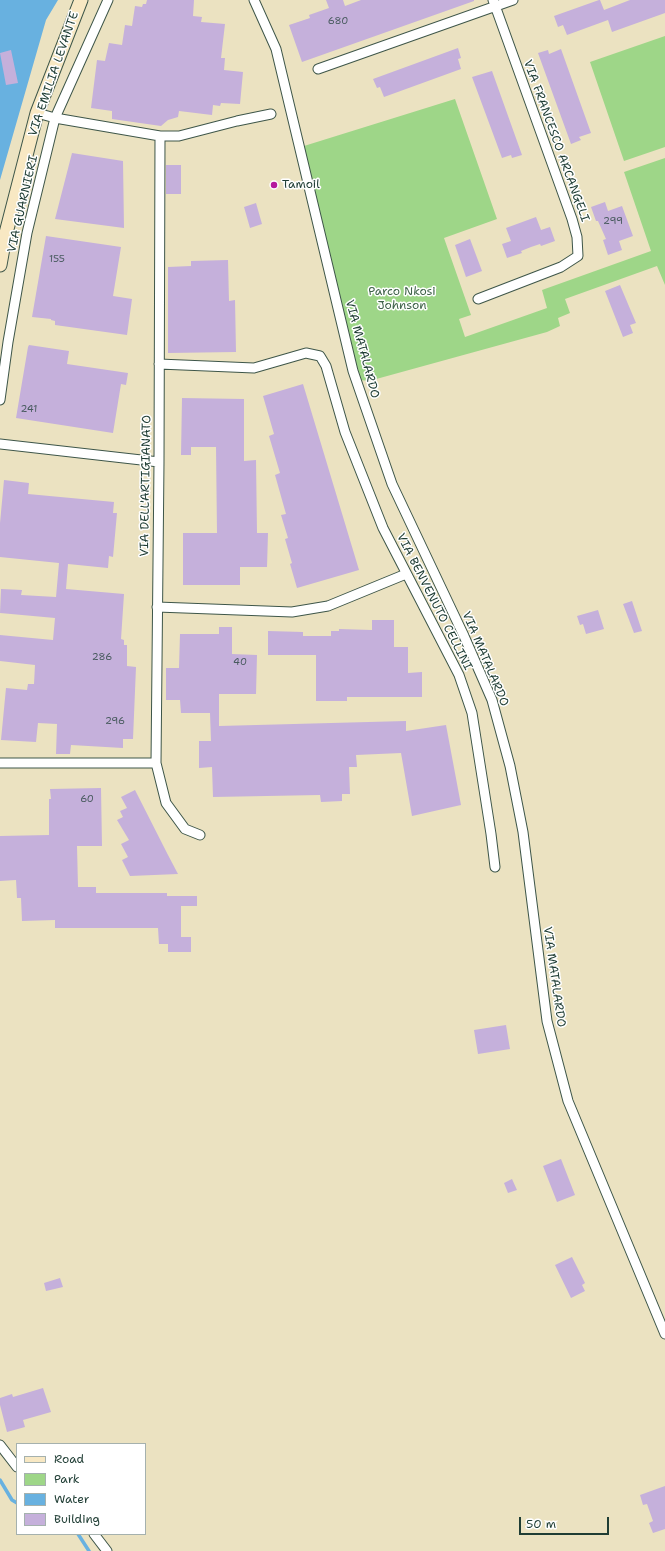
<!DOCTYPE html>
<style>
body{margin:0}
#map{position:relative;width:665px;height:1551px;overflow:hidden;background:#ebe2c1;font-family:"Shantell Sans",sans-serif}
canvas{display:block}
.legend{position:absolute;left:16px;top:1443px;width:130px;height:92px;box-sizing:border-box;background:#fff;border:1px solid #a5b1ae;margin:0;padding:5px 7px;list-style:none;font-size:12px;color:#1f3d34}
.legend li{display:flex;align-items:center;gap:8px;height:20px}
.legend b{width:20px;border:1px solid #a5b1ae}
.scale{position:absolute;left:519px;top:1517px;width:90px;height:18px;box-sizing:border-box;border:2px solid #1f3d34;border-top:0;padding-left:5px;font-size:12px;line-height:14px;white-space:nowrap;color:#1f3d34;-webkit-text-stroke:3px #fff;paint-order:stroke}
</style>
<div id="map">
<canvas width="665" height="1551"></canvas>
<ul class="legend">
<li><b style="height:5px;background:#f8e8c3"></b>Road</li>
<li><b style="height:11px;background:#9ed688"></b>Park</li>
<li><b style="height:11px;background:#68b1e0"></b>Water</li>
<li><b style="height:11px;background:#c5b0db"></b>Building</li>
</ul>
<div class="scale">50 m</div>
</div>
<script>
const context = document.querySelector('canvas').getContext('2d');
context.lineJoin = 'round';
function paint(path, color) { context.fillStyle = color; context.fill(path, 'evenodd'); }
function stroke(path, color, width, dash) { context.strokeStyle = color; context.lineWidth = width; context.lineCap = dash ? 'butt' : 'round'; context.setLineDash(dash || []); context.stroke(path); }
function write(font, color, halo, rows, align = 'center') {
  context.font = font + ' "Shantell Sans",sans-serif'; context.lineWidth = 3; context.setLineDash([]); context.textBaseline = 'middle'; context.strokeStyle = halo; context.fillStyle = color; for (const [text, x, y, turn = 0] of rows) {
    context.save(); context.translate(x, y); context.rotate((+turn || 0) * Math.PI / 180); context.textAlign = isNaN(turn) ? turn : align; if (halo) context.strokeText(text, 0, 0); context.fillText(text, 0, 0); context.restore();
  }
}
paint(new Path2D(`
 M 665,36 L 665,147 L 624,161 L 590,62 Z
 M 455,99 L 497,219 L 444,238 L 471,315 L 459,319 L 465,337 L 547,308 L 542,290 L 651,251 L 624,172 L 665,158 L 665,285 L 657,266 L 565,299 L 570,313 L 558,318 L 560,326 L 547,332 L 369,381 L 360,380 L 304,146 Z`), '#9ed688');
paint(new Path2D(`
 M 0,0 L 58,0 L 46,20 L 0,180 Z`), '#68b1e0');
stroke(new Path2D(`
 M 0,1480 L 12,1500 L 17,1503
 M 78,1534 L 89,1551`), '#68b1e0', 3.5);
paint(new Path2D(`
 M 147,0 L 194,0 L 193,16 L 202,17 L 201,22 L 225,24 L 221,58 L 225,58 L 224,70 L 243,72 L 240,104 L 221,103 L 220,106 L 213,105 L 212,115 L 179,111 L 178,117 L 168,120 L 161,126 L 112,119 L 112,111 L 91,108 L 97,60 L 105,61 L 109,43 L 122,45 L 125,25 L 132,26 L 135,6 L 142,7 L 143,4 L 146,4 Z
 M 326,0 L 343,0 L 345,6 L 361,0 L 474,0 L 474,1 L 302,62 L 289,25 L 310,18 L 309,15 L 329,8 Z
 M 599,0 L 600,0 L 604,10 L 630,0 L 665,0 L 665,13 L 612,32 L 608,20 L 567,35 L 563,25 L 558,27 L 554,16 Z
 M 458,48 L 461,58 L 458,59 L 461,69 L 384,97 L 380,87 L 377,88 L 373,79 Z
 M 561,49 L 591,133 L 579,137 L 581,140 L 571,144 L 538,53 L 548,50 L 549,54 Z
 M 11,50 L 18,83 L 6,85 L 0,53 Z
 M 492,71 L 522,155 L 512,158 L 511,155 L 502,158 L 472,77 Z
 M 72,153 L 123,161 L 124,228 L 55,219 Z
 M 166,165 L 181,165 L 181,194 L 166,194 Z
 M 605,202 L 608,211 L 622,206 L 633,236 L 619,241 L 622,250 L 608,255 L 603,240 L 606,239 L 598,221 L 596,221 L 591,207 Z
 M 256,203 L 262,224 L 250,228 L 244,207 Z
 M 536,217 L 541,230 L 550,227 L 555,241 L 541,246 L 540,244 L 531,247 L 521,251 L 522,253 L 507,258 L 502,244 L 511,241 L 506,228 Z
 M 46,236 L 121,247 L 113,296 L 132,299 L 127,335 L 55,325 L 55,321 L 51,320 L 51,319 L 32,317 Z
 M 470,239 L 482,271 L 466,277 L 455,245 Z
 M 228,260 L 229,301 L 235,300 L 236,352 L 168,353 L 168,267 L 191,266 L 191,261 Z
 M 620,285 L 636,323 L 630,325 L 633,333 L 623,337 L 605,291 Z
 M 29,345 L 69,351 L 67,364 L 128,373 L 126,385 L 121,384 L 113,433 L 16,418 L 28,347 Z
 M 303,384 L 359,570 L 297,588 L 290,564 L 292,563 L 285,539 L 288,538 L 281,515 L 286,514 L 275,475 L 280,473 L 269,436 L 274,434 L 263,396 Z
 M 182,398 L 244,399 L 244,461 L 256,460 L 257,533 L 268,533 L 267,567 L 240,567 L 240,585 L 183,585 L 183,533 L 217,533 L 216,447 L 191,447 L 191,455 L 181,455 Z
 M 4,480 L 29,483 L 28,494 L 114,502 L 113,513 L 117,513 L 113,557 L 109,556 L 108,568 L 68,564 L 66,589 L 124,594 L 121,639 L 124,640 L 124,645 L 127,645 L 127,666 L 136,667 L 133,739 L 123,739 L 123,748 L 71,745 L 70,754 L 56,754 L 57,724 L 38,723 L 36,742 L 1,740 L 6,688 L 27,690 L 28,684 L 34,684 L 35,665 L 0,661 L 0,635 L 53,640 L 55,618 L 0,613 L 1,589 L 22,590 L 21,595 L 56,597 L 59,563 L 0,557 L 0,523 Z
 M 632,601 L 642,631 L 634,633 L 623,604 Z
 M 598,610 L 604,629 L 586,634 L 583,624 L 580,625 L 577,616 Z
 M 372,620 L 394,620 L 394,647 L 408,647 L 408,673 L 422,672 L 422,697 L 347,697 L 347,701 L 316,701 L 316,655 L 268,655 L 268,631 L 303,632 L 303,636 L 331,636 L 331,631 L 339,631 L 339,629 L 372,630 Z
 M 219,627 L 232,627 L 232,654 L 257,655 L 256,694 L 219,694 L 219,726 L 406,721 L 406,731 L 446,725 L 461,805 L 412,816 L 401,753 L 356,755 L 357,767 L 349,767 L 350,794 L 342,794 L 342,801 L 321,802 L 320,795 L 213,797 L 212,767 L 199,768 L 199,741 L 211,741 L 210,713 L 181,713 L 180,700 L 166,700 L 166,668 L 179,668 L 180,634 L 219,634 Z
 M 101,788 L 102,846 L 77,846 L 78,887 L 96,887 L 96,893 L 167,893 L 167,896 L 197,896 L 197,906 L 181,906 L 181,937 L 191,937 L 191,952 L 168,952 L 168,944 L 159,944 L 158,928 L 55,928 L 55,920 L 22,921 L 21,898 L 17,898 L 16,880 L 0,881 L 0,836 L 49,835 L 49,799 L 51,799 L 50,789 Z
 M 135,790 L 168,855 L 178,874 L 130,876 L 122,860 L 128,857 L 121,844 L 129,840 L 117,820 L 123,817 L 120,811 L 127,808 L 121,797 Z
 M 506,1025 L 510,1049 L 478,1054 L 474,1030 Z
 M 561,1159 L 575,1195 L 557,1202 L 543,1166 Z
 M 512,1179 L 517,1190 L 508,1193 L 504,1183 Z
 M 572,1257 L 585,1283 L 582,1285 L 585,1291 L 571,1298 L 555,1265 Z
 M 60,1278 L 63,1287 L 46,1291 L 44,1283 Z
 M 43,1388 L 51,1412 L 23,1420 L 25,1427 L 7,1432 L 0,1405 L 0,1398 L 12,1394 L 13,1397 Z
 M 665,1486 L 665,1529 L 653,1533 L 649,1523 L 653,1521 L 647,1504 L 643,1505 L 640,1495 Z`), '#c5b0db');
const minor = new Path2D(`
 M 254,0 L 276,49 L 353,371 L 392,484 L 464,636 L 492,700 L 510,766 L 523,832 L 547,1021 L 568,1101 L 665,1334
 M 318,69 L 513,0
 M 37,113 L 55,118 L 160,136 L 179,136 L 237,121 L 271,114
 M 160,136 L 159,462 L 156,763 L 166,803 L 185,829 L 200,835
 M 478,299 L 561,267 L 578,256 L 577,237 L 572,219 L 493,0
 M 159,364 L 254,368 L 306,353 L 320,356 L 326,366 L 345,432 L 383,528 L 459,675 L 472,713 L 491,834 L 495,867
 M 0,400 L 8,342 L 27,233 L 55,118 L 108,0
 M 0,444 L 159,462
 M 157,607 L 292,612 L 328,606 L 406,574
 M 0,763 L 156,763
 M 0,1445 L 17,1467
 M 94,1534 L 107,1551`);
const secondary = new Path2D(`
 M 0,265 L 5,237 L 37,113 L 81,0`);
stroke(minor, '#3e5649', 11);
stroke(secondary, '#3e5649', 15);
stroke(minor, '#fff', 9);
stroke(secondary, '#f8e8c3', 13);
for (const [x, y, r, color] of [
 [274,185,4,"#b5179e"]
]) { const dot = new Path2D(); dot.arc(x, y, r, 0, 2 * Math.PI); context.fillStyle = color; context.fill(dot); stroke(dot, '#fff', 1.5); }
write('10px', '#485a5e', null, [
 ["680",338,21],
 ["299",613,221],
 ["155",57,259],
 ["241",29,409],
 ["286",102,657],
 ["40",240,662],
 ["296",115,721],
 ["60",87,799]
]);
write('12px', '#1f3d34', '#fff', [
 ["VIA EMILIA LEVANTE",54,74,-71],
 ["VIA FRANCESCO ARCANGELI",556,141,70],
 ["VIA GUARNIERI",23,204,-77],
 ["VIA MATALARDO",362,349,75],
 ["VIA DELL'ARTIGIANATO",146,486,-89],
 ["VIA BENVENUTO CELLINI",434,602,63],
 ["VIA MATALARDO",485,659,67],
 ["VIA MATALARDO",554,977,82]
]);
write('12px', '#1f3d34', '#fff', [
 ["Tamoil",282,185]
], 'left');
write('12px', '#3f6349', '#fff', [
 ["Parco Nkosi",402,292],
 ["Johnson",402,306]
]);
</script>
